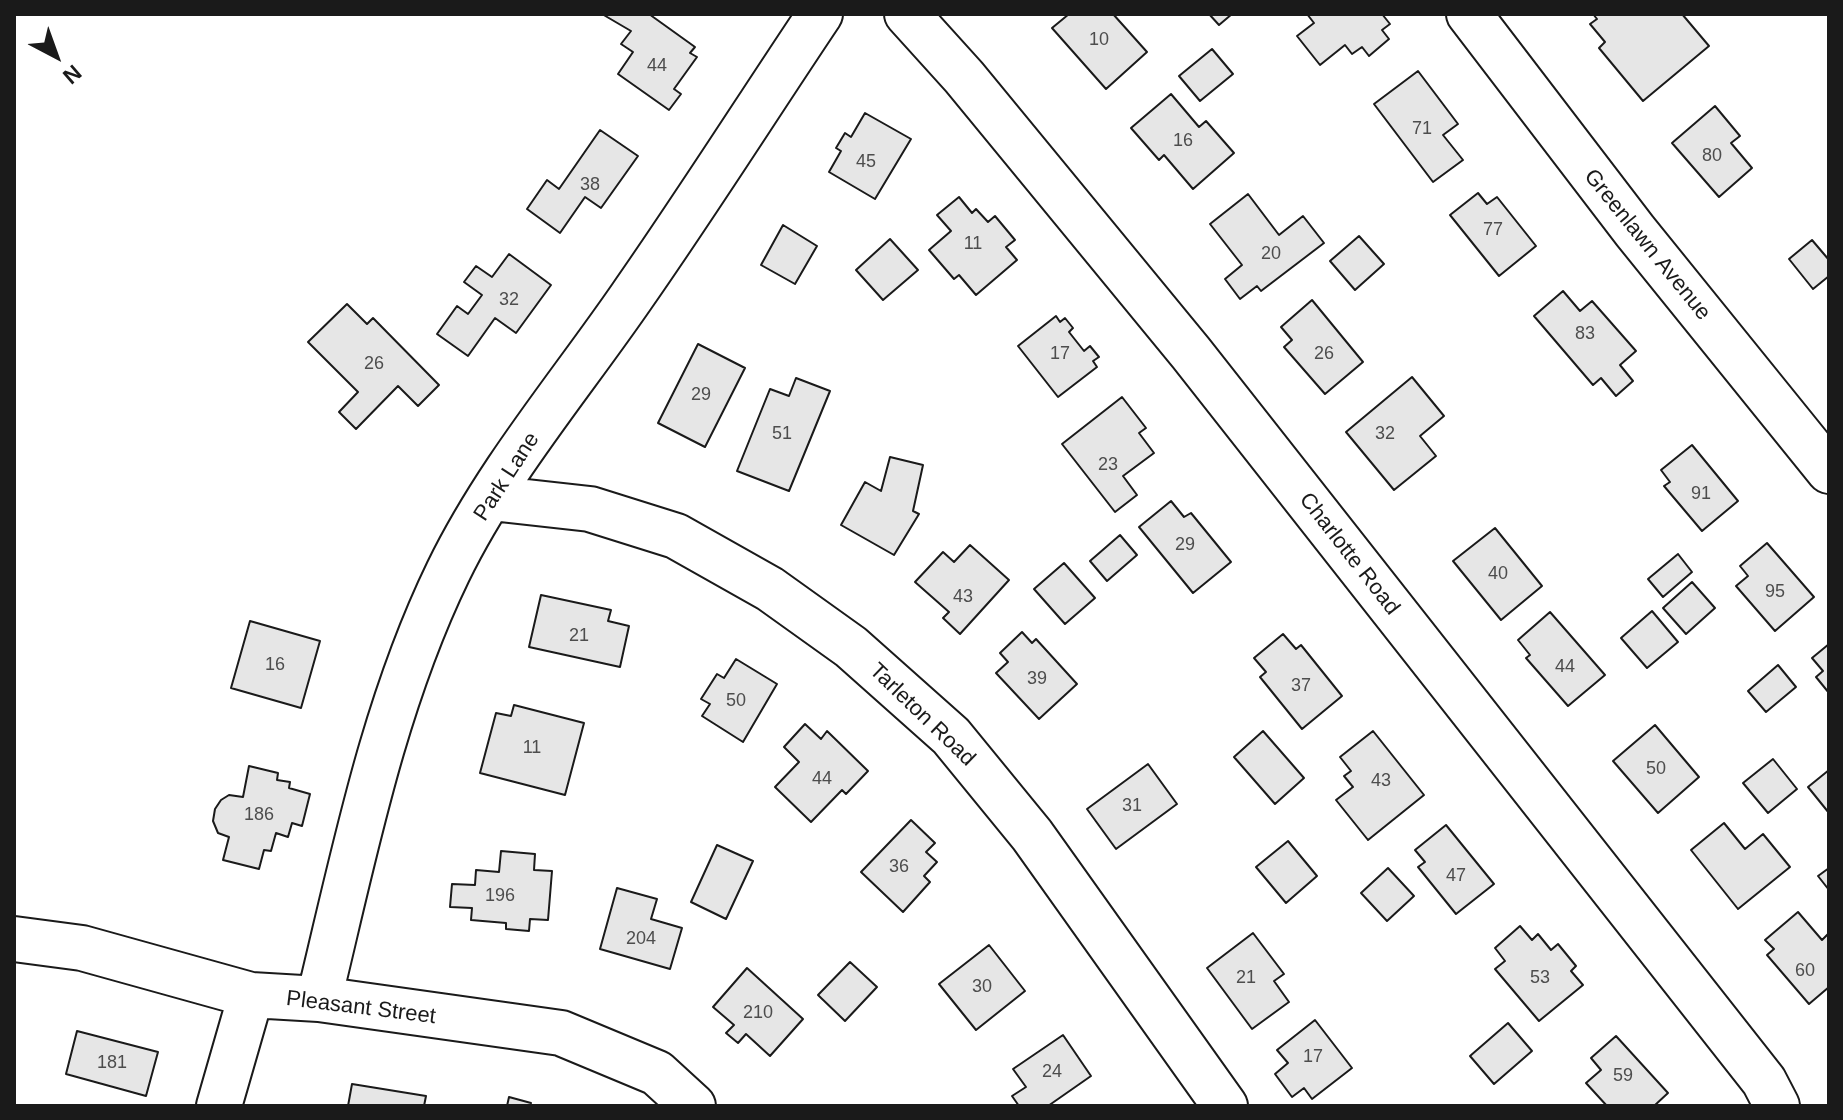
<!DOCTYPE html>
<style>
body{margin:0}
#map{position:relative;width:1843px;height:1120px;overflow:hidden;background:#fff;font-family:Helvetica,sans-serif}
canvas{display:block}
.frame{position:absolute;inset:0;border:16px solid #1a1a1a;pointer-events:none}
.north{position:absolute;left:16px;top:16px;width:80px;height:80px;-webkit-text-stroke:6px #fff;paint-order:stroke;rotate:139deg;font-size:22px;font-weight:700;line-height:32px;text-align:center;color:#1a1a1a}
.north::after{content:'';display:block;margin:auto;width:28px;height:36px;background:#1a1a1a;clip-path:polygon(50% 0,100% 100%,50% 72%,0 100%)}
</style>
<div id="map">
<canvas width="1843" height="1120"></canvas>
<div class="frame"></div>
<div class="north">N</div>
</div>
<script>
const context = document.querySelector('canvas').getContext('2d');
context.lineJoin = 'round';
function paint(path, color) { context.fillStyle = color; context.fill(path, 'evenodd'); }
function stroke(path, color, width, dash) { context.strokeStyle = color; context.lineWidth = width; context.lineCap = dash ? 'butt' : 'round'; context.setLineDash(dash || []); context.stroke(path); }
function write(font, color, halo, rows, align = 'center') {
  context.font = font + ' Helvetica,sans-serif'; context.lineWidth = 6; context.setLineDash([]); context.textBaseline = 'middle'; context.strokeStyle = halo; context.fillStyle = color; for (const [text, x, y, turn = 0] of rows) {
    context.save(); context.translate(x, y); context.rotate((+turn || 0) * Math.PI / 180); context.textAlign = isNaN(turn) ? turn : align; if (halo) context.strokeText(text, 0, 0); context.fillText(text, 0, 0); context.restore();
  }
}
const building = new Path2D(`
 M 602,14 L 649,14 L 695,47 L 690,53 L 697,57 L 674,89 L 681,94 L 669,110 L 618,74 L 633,52 L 621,44 L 631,31 Z
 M 1069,14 L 1113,14 L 1147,52 L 1106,89 L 1052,28 Z
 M 1209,14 L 1232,14 L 1219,25 Z
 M 1307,14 L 1382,14 L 1390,24 L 1382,30 L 1389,39 L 1369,56 L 1362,47 L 1352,54 L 1345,45 L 1320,65 L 1297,36 L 1314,23 Z
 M 1593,14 L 1682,14 L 1709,46 L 1643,101 L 1599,48 L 1605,42 L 1590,24 L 1597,19 Z
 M 1212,49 L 1233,74 L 1200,101 L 1179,76 Z
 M 1418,71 L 1458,124 L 1443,135 L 1463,160 L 1433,182 L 1374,104 Z
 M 1171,94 L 1199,127 L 1206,121 L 1234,153 L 1193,189 L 1164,155 L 1159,160 L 1131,128 Z
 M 1715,106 L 1740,136 L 1731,143 L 1752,168 L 1719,197 L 1672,143 Z
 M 865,113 L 911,139 L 875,199 L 829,172 L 841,151 L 836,148 L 845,133 L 851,137 Z
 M 600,130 L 638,156 L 601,208 L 585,197 L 560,233 L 527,209 L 547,180 L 559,189 Z
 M 1478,193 L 1487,204 L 1497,197 L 1536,246 L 1499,276 L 1450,215 Z
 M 1248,194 L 1279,235 L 1303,216 L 1324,243 L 1261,291 L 1257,286 L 1240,299 L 1225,279 L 1242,265 L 1210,224 Z
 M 959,197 L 972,213 L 976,209 L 988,222 L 995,216 L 1015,240 L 1006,247 L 1017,260 L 976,295 L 959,275 L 954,279 L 929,250 L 951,231 L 937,215 Z
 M 783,225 L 817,246 L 795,284 L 761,265 Z
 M 1359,236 L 1384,264 L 1355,290 L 1330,261 Z
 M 890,239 L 918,270 L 883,300 L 856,270 Z
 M 1812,240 L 1829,260 L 1829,276 L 1813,289 L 1789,259 Z
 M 509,254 L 551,285 L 516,333 L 495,318 L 468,356 L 437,334 L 457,306 L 468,314 L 482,295 L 464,282 L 476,266 L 492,277 Z
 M 1563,291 L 1580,311 L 1592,301 L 1636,351 L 1620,365 L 1633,381 L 1616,396 L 1601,378 L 1593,385 L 1534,316 Z
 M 1312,300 L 1363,362 L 1325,394 L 1284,347 L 1292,340 L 1281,327 Z
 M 347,304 L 367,324 L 373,318 L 439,385 L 418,406 L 398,386 L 356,429 L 339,412 L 358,392 L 308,342 Z
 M 1056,316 L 1060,322 L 1065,318 L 1073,328 L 1069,332 L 1084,351 L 1090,346 L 1099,357 L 1093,361 L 1097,367 L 1058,397 L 1018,346 Z
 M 698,344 L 745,368 L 705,447 L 658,423 Z
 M 1412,377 L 1444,416 L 1420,436 L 1436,456 L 1394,490 L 1346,432 Z
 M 796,378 L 830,391 L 789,491 L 737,471 L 770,389 L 789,396 Z
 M 1122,397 L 1146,428 L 1139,433 L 1154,453 L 1123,476 L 1137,495 L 1115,512 L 1062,444 Z
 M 1692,445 L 1738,501 L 1702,531 L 1664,486 L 1670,482 L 1661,470 Z
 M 890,457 L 923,465 L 913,511 L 919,514 L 894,555 L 841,525 L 865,482 L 881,491 Z
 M 1171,501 L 1184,517 L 1191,513 L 1231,562 L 1193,593 L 1139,527 Z
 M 1495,528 L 1542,586 L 1501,620 L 1453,561 Z
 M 1120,535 L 1137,555 L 1107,581 L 1090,561 Z
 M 1767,543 L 1814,597 L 1775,631 L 1736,586 L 1748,576 L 1740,566 Z
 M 970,545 L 1009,580 L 960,634 L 943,618 L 949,612 L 915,582 L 943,552 L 954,562 Z
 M 1678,554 L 1692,572 L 1663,597 L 1648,579 Z
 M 1064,563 L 1095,598 L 1065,624 L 1034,589 Z
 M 1692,582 L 1715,608 L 1686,634 L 1663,608 Z
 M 541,595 L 611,610 L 608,621 L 629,626 L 620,667 L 529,647 Z
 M 1652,611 L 1678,642 L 1647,668 L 1621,638 Z
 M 1550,612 L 1605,675 L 1568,706 L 1526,658 L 1530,655 L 1518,640 Z
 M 250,621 L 320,641 L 301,708 L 231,688 Z
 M 1022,632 L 1032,643 L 1036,639 L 1077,684 L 1039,719 L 996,673 L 1008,662 L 1000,653 Z
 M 1283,634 L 1296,649 L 1301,645 L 1342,696 L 1302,729 L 1260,677 L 1266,672 L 1254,658 Z
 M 1829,644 L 1829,693 L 1816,677 L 1823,671 L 1812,658 Z
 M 736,659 L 777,684 L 743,742 L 702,716 L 710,704 L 701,699 L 717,674 L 724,678 Z
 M 1778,665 L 1796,687 L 1766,712 L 1748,691 Z
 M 514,705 L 584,723 L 565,795 L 480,773 L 496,713 L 511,716 Z
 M 805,724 L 821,739 L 827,731 L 868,771 L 846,794 L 842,790 L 811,822 L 775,787 L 799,762 L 784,747 Z
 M 1655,725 L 1699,777 L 1658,813 L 1613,761 Z
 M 1263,731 L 1304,778 L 1275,804 L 1234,757 Z
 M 1373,731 L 1424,795 L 1368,840 L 1336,800 L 1353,787 L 1344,776 L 1351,771 L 1340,757 Z
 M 1773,759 L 1797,789 L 1768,813 L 1743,783 Z
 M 1148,764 L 1177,804 L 1116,849 L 1087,809 Z
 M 249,766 L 278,773 L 277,780 L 290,782 L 289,788 L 310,794 L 302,826 L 292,823 L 288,837 L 276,833 L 271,851 L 264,850 L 259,869 L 223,860 L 229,837 L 218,833 L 213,821 L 215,809 L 221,800 L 229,795 L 243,797 Z
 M 1829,770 L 1829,813 L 1808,787 Z
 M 911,820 L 935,843 L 926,852 L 937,862 L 924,876 L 930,882 L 903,912 L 861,872 Z
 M 1724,823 L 1745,849 L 1763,834 L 1790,867 L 1738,909 L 1691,850 Z
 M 1446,825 L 1494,884 L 1456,914 L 1418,867 L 1425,862 L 1415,850 Z
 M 1288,841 L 1317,876 L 1286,903 L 1256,867 Z
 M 717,845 L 753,861 L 726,919 L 691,902 Z
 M 501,851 L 535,854 L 534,870 L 552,871 L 548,920 L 530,919 L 529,931 L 506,929 L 506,923 L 471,920 L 472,908 L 450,907 L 452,884 L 475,885 L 476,870 L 499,872 Z
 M 1388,868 L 1414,896 L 1387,921 L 1361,893 Z
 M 1829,868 L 1829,890 L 1818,876 Z
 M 617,888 L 657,899 L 651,919 L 682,928 L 670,969 L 600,949 Z
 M 1798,912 L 1822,940 L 1829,933 L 1829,987 L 1809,1004 L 1767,955 L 1774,949 L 1765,940 Z
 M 1520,926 L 1532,940 L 1538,934 L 1551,950 L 1558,944 L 1576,966 L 1571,971 L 1583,985 L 1539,1021 L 1495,969 L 1505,961 L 1495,948 Z
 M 1253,933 L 1284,974 L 1274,981 L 1289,1002 L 1252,1029 L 1207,968 Z
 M 989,945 L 1025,991 L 976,1030 L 939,984 Z
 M 850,962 L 877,987 L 845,1021 L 818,995 Z
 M 747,968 L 803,1019 L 770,1056 L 746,1034 L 738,1043 L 726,1033 L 734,1025 L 713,1007 Z
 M 1315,1020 L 1352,1068 L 1312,1099 L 1304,1088 L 1292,1097 L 1275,1074 L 1288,1063 L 1277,1050 Z
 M 1508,1023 L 1532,1051 L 1494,1084 L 1470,1056 Z
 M 77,1031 L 158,1052 L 146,1096 L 66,1074 Z
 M 1063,1035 L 1091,1076 L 1048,1106 L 1019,1106 L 1012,1096 L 1026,1087 L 1013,1069 Z
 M 1616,1036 L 1668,1093 L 1654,1106 L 1607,1106 L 1586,1083 L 1601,1070 L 1591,1058 Z
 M 352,1084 L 426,1096 L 424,1106 L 348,1106 Z
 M 509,1097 L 531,1103 L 530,1106 L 507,1106 Z`);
paint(building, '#e6e6e6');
stroke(building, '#1a1a1a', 2);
const minor = new Path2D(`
 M 907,14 L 964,77 L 1191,353 L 1764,1081 L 1777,1106
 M 1469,14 L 1635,231 L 1829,471
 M 491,498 L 590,509 L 676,536 L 770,589 L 851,647 L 951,736 L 1032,835 L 1225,1106
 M 14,939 L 82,948 L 251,995 L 319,999 L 561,1033 L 657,1073 L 693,1106
 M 319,999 C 354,855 383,706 448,572 C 496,473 570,386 632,296 C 697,203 757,108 820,14
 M 219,1106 L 251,995`);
stroke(minor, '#1a1a1a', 48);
stroke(minor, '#fff', 44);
write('18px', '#4d4d4d', null, [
 ["10",1099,40],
 ["44",657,66],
 ["71",1422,129],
 ["16",1183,141],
 ["80",1712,156],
 ["45",866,162],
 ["38",590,185],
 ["77",1493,230],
 ["11",973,244],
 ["20",1271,254],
 ["32",509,300],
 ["83",1585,334],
 ["17",1060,354],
 ["26",1324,354],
 ["26",374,364],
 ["29",701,395],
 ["51",782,434],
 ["32",1385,434],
 ["23",1108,465],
 ["91",1701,494],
 ["29",1185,545],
 ["40",1498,574],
 ["95",1775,592],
 ["43",963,597],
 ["21",579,636],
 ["16",275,665],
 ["44",1565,667],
 ["39",1037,679],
 ["37",1301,686],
 ["50",736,701],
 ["11",532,748],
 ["50",1656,769],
 ["44",822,779],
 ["43",1381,781],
 ["31",1132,806],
 ["186",259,815],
 ["36",899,867],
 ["47",1456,876],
 ["196",500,896],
 ["204",641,939],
 ["60",1805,971],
 ["21",1246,978],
 ["53",1540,978],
 ["30",982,987],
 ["210",758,1013],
 ["17",1313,1057],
 ["181",112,1063],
 ["24",1052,1072],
 ["59",1623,1076]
]);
write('22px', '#1a1a1a', '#fff', [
 ["Greenlawn Avenue",1647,245,51],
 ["Park Lane",507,477,-57],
 ["Charlotte Road",1349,554,52],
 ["Tarleton Road",922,715,44],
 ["Pleasant Street",361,1008,7]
]);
</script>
